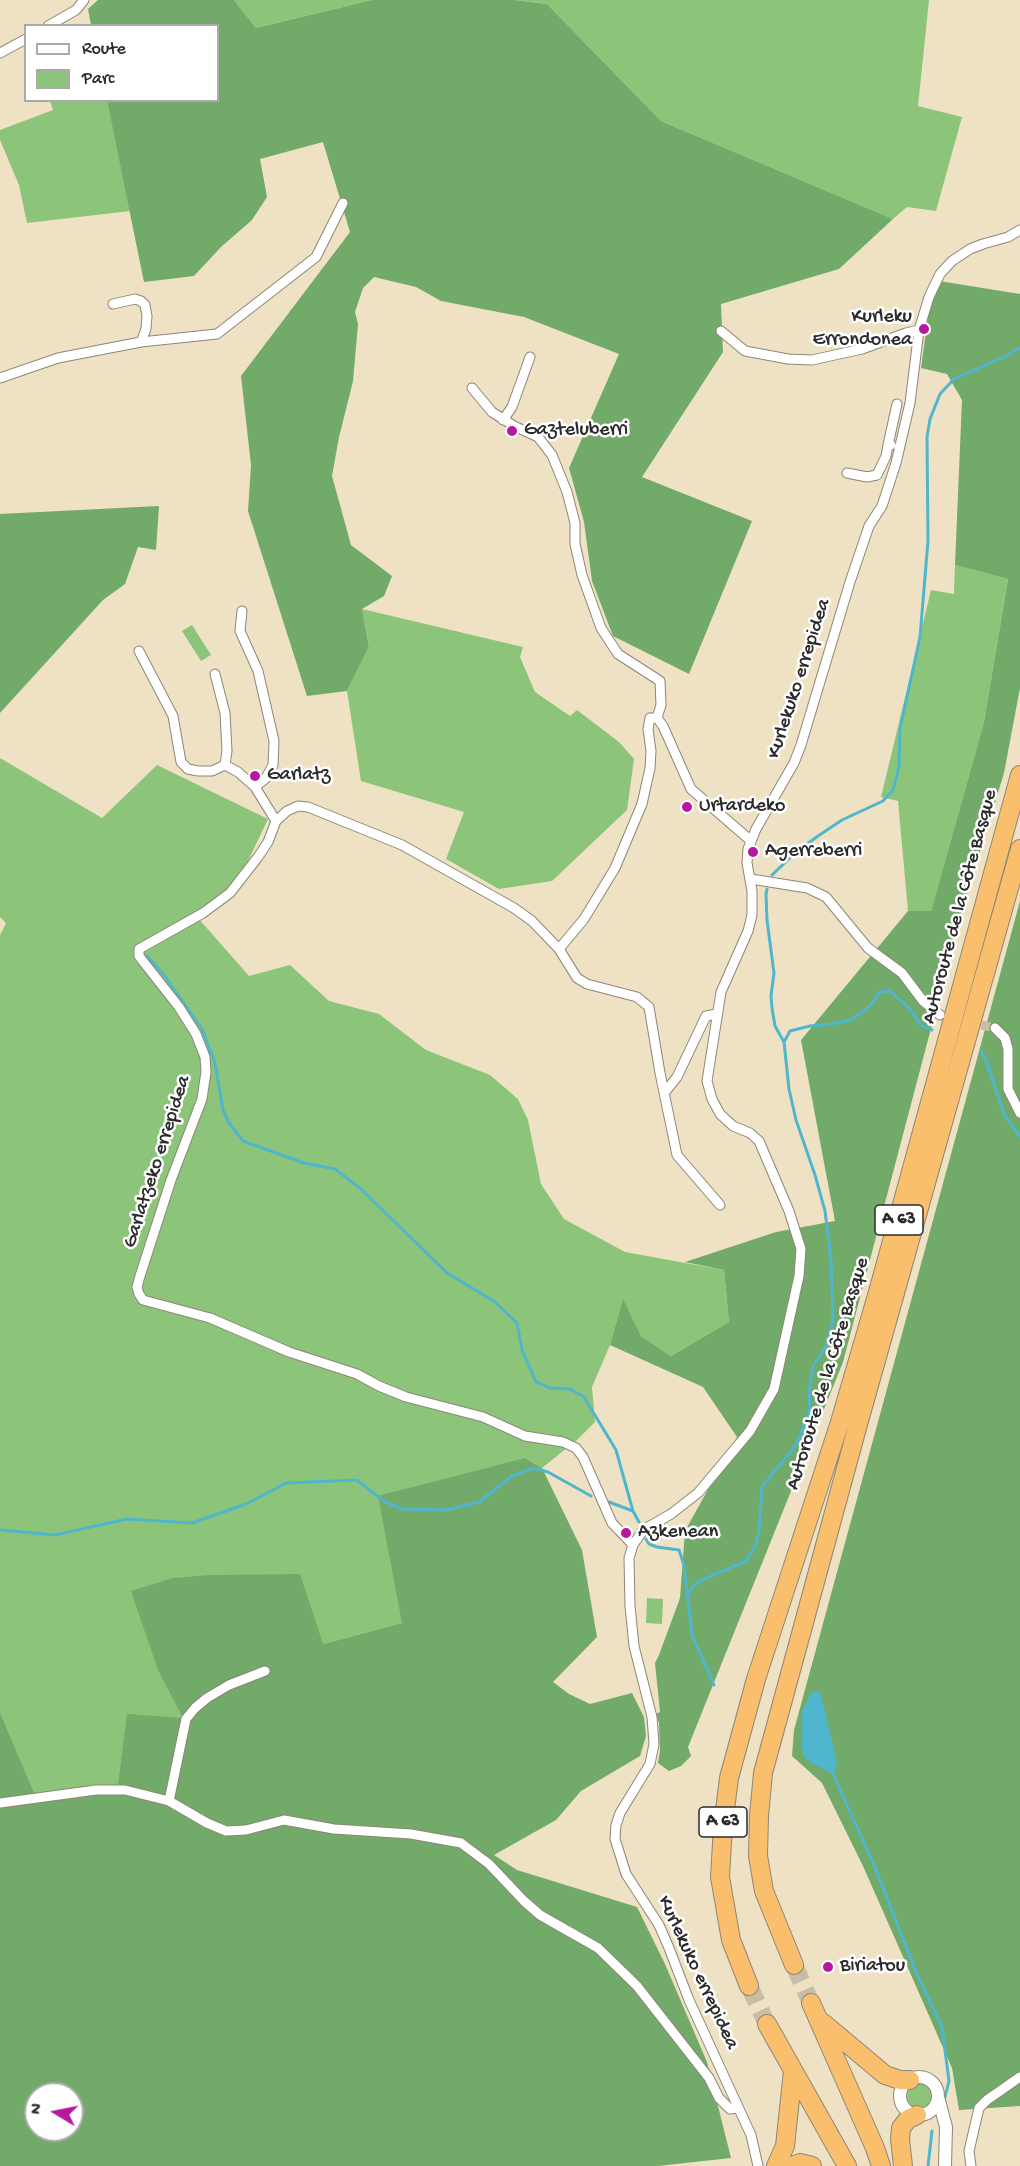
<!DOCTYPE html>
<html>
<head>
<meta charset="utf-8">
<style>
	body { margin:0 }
	#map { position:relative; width:1020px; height:2166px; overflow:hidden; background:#efe2c4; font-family:"Gochi Hand",sans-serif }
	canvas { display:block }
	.legend { position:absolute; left:24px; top:24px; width:195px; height:78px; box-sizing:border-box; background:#fff; border:2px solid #aaa; margin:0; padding:8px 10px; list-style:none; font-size:18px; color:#2b2b2b }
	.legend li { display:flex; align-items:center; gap:12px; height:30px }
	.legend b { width:30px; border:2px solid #aaa }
	.north { position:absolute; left:24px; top:2082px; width:60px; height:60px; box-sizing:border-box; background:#fff; border:2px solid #aaa; border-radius:50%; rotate:280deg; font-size:16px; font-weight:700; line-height:24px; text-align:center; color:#2b2b2b }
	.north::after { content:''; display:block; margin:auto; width:21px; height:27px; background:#b5179e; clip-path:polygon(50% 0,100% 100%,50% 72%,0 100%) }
</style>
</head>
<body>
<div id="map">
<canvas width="1020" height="2166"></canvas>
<ul class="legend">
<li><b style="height:8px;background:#fff"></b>Route</li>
<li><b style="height:16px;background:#8cc579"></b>Parc</li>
</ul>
<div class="north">N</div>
</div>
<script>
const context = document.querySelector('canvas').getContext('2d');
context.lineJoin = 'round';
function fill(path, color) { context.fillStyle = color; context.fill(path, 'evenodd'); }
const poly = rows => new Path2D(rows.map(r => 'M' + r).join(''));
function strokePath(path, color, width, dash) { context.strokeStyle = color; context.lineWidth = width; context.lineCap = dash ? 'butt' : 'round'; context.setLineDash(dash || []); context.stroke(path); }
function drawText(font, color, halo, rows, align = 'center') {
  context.font = font + ' "Gochi Hand",sans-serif'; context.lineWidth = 5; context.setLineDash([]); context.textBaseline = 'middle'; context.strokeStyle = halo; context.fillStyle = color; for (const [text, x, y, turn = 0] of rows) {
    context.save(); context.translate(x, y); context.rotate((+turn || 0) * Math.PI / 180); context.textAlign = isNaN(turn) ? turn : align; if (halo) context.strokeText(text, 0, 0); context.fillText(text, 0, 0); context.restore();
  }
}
const green = poly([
	[234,0,372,0,256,28],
	[514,0,929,0,918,106,962,117,936,211,907,207,893,219,661,121,547,4],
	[50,101,107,101,130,211,27,223,19,185,0,140,0,130,53,110],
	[955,565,1008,579,984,722,931,911,908,911,898,801,881,797,931,590,954,594],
	[362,609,523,647,520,657,535,692,570,716,577,710,619,742,634,759,627,810,552,881,499,889,446,859,464,812,361,781,347,691,369,647],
	[192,625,211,655,201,661,182,631],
	[0,758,102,818,157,765,268,819,240,878,198,918,249,976,290,965,329,1001,379,1014,426,1050,490,1075,518,1099,528,1120,541,1184,564,1219,625,1252,724,1270,729,1322,671,1356,641,1336,623,1298,610,1345,592,1387,595,1422,578,1439,542,1468,525,1458,402,1623,323,1644,0,2043,0,935,6,923,0,917],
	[647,1598,663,1599,662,1624,646,1623],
	'907 2096a13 13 0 1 1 26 0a13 13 0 1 1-26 0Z'
]);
const forest = poly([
	[98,0,234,0,256,28,372,0,514,0,547,4,661,121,893,219,839,269,721,304,723,352,642,477,752,521,689,674,613,636,592,581,584,522,569,468,619,354,524,317,441,301,416,287,374,277,363,288,355,312,358,324,353,381,339,437,332,476,351,545,392,576,384,596,362,609,369,647,347,691,307,696,248,511,251,465,241,376,350,232,323,142,260,159,267,197,252,220,221,247,194,276,144,282,107,101,218,100,218,26,91,25,88,9],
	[933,280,1020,294,1020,688,1004,773,962,911,843,1362,688,1747,691,1756,681,1766,669,1771,658,1763,660,1751,659,1723,656,1714,660,1712,655,1663,659,1655,680,1598,685,1531,737,1437,703,1387,610,1345,623,1298,641,1336,671,1356,729,1322,724,1270,685,1262,776,1232,835,1221,801,1040,908,911,931,911,984,722,1008,579,955,565,962,400,947,374,921,368],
	[159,506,156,550,138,547,125,584,103,600,0,713,0,514],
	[1020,901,1020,2106,959,2110,952,2068,863,1866,822,1783,792,1756,794,1730],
	[525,1458,542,1468,582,1550,597,1637,553,1682,569,1694,590,1704,632,1693,644,1717,646,1736,640,1756,581,1791,556,1820,494,1855,517,1870,637,1907,665,1964,707,2062,731,2158,658,2166,0,2166,0,1713,34,1793,53,1794,118,1785,127,1714,183,1718,158,1670,131,1591,173,1578,210,1575,300,1574,323,1644,402,1623,378,1496],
	[36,2094,72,2094,72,2130,36,2130]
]);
const water = poly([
	[820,1691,837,1762,834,1775,805,1759,802,1750,802,1711,811,1693]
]);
const stream = poly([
	[772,875,795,853,818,836,842,820,883,801,893,790,899,767,900,729,920,637,928,541,927,437,930,419,940,394,954,379,1008,355,1020,347],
	[767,889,766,894,767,920,774,973,771,996,772,1008,775,1026,784,1042],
	[147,956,164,975,202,1029,215,1063,223,1110,229,1123,243,1141,304,1163,335,1169,361,1189,447,1273,495,1302,517,1323,522,1350,536,1382,550,1388,570,1389,584,1397,616,1450,633,1511],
	[981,1051,986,1060,1004,1114,1020,1137],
	[609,1502,633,1511,639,1522],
	[0,1530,55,1535,127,1519,192,1523,246,1504,286,1483,357,1480,385,1502,403,1509,446,1510,479,1502,512,1476,533,1468,548,1472,591,1496],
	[646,1539,649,1544,657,1547,679,1550,684,1565,692,1635,714,1685],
	[686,1597,697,1582,746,1561,755,1547,759,1530,762,1487,796,1445,810,1410,809,1390,813,1367,827,1344,833,1320,831,1259,825,1211,815,1175,796,1120,789,1089,784,1042,790,1031,810,1026,832,1024,851,1020,868,1008,880,992,890,991,909,1008,922,1026,932,1030],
	[833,1774,875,1867,916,1972,942,2027,949,2081,944,2101],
	[928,2166,932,2131]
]);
const minorTunnel = poly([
	[968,1022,995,1028]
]);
const motorwayTunnel = poly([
	[794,1965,811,2003],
	[749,1986,767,2024]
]);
const minor = poly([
	[48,26,76,10,84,0],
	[0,53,26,39],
	[113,304,135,299,141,301,145,305,147,316,146,329,141,342],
	[721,331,745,351,788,359,812,360,862,349,906,333,919,330],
	[0,378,58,358,141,342,217,334,316,257,343,203],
	[472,388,492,412,514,426,538,437,552,455,567,492,575,523,575,544,582,575,601,628,618,654,660,681,661,705,657,718],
	[503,420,512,407,530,357],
	[891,445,888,445,897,404],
	[847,473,867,477,877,475,886,456,888,445],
	[242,611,240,631,258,671,274,741,273,765,266,778,255,787],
	[139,651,173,716,181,762,188,769,198,771,212,771,225,765,238,772,255,787,276,821],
	[215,674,225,713,227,751,225,765],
	[657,718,663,726,691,789,750,840],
	[751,879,807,888,826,897,868,948,902,973,923,1001,940,1015],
	[559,949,584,919,615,868,642,804,650,768,651,751,648,729,650,718,657,718],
	[995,1028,1005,1038,1008,1049,1008,1089,1020,1113],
	[665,1092,677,1077,706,1016,717,1014],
	[633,1545,612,1523,583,1457,576,1448,563,1442,525,1436,483,1417,406,1397,379,1386,357,1374,289,1352,210,1318,143,1300,139,1294,137,1287,140,1276,171,1180,202,1099,206,1072,205,1057,196,1034,179,1007,142,960,139,956,139,949,203,913,230,893,258,857,268,842,276,821,287,811,298,806,308,807,402,845,514,908,532,921,559,949,577,978,587,984,637,997,649,1007,660,1073,677,1155,720,1205],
	[169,1801,186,1719,195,1708,207,1698,229,1685,265,1671],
	[0,1803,96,1790,125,1790,169,1801,207,1823,226,1831,246,1830,284,1820,334,1829,411,1834,461,1843,489,1864,524,1901,540,1915,598,1948,637,1986,709,2078,719,2098,730,2109,738,2108],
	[758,2166,751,2135,689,2000,669,1948,659,1925,626,1874,615,1839,616,1825,620,1813,650,1764,654,1744,652,1717,634,1646,630,1606,629,1558,633,1545,643,1530,671,1514,698,1493,750,1431,774,1389,799,1276,801,1249,789,1211,759,1141,750,1133,733,1126,720,1114,712,1099,707,1081,721,992,748,931,752,915,752,891,747,863,748,849,756,829,794,763,801,745,850,582,869,526,882,506,896,463,910,403,919,330,929,297,940,274,952,261,970,249,983,244,1008,237,1020,230],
	[971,2166,969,2151,979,2108,987,2100,1020,2077]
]);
const tertiary = poly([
	'900 2096a19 19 0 1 1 38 0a19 19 0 1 1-38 0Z',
	[938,2097,946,2127,945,2166]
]);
const motorway = poly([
	[794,1965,764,1891,758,1856,759,1816,763,1773,857,1428,1020,849],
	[749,1986,731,1940,720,1877,723,1826,729,1778,756,1679,840,1422,878,1292,1020,775],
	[811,2003,875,2148,881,2166],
	[823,2023,885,2075,900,2080,910,2080],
	[767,2024,847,2166],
	[776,2166,785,2146,793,2071],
	[792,2166,800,2163,812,2166],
	[903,2166,900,2139,901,2128,908,2119,917,2115]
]);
const markers = [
	[924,329,6,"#b5179e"],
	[512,431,6,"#b5179e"],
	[255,776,6,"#b5179e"],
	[687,807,6,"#b5179e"],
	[753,852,6,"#b5179e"],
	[626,1533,6,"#b5179e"],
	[828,1967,6,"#b5179e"]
];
const shields = [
	[899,1220,48],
	[723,1822,48]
];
const shieldNames = [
	["A 63",899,1220],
	["A 63",723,1822]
];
const poiNames = [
	["Kurleku",912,318,"right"],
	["Errondonea",912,341,"right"],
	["Gazteluberri",524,431],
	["Garlatz",267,776],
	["Urtardeko",699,807],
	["Agerreberri",765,852],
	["Azkenean",638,1533],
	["Biriatou",840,1967]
];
const streetNames = [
	["Kurlekuko errepidea",800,679,-72],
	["Autoroute de la Côte Basque",961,907,-75],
	["Garlatzeko errepidea",158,1162,-72],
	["Autoroute de la Côte Basque",829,1374,-73],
	["Kurlekuko errepidea",697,1973,65]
];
fill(green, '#8cc579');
fill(forest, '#71aa69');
fill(water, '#4fb6cd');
strokePath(stream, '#4fb6cd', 3);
strokePath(minorTunnel, '#c8bda5', 9, [9, 4.5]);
strokePath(motorwayTunnel, '#c8bda5', 18, [18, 9]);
strokePath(minor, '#8d8678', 11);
strokePath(tertiary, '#8d8678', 14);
strokePath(motorway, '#8d8678', 20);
strokePath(minor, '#fff', 9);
strokePath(tertiary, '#fff', 12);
strokePath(motorway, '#f9bf6d', 18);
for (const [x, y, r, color] of markers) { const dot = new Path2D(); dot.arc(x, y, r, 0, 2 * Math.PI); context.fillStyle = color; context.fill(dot); strokePath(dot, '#fff', 2); }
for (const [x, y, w] of shields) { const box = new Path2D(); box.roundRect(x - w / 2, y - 15, w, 30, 4.5); context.fillStyle = '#fff'; context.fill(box); strokePath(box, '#2b2b2b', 1.5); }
drawText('bold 18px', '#2b2b2b', null, shieldNames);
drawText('20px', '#2b2b2b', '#fff', poiNames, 'left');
drawText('20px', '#2b2b2b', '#fff', streetNames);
</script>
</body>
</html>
